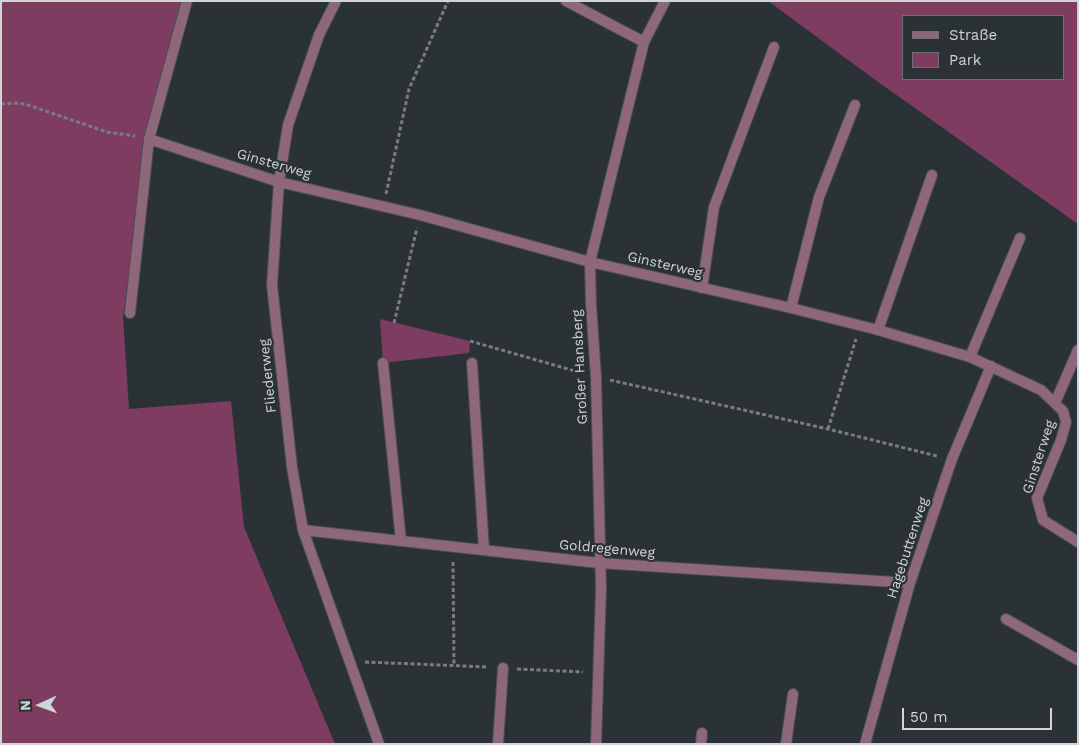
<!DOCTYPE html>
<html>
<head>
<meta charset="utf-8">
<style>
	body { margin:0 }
	#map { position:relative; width:1079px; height:745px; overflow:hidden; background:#2b3235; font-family:"Work Sans",sans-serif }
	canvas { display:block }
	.frame { position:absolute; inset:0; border:2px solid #cfd4d5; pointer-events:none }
	.legend { position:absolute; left:902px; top:15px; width:162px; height:65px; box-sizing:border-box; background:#2b3235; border:1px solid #6d7375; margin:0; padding:6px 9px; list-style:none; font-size:15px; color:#cfd4d5 }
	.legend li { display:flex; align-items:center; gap:10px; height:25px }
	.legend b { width:25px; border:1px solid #6d7375 }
	.north { position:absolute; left:15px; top:680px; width:50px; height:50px; -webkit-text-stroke:4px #2b3235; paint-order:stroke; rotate:268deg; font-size:14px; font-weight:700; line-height:20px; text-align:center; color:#cfd4d5 }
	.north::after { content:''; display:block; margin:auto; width:18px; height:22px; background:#cfd4d5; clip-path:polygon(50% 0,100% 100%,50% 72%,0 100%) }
	.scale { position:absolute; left:902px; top:708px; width:150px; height:22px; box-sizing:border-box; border:2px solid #cfd4d5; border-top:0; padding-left:6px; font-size:15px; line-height:18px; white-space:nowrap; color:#cfd4d5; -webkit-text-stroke:4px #2b3235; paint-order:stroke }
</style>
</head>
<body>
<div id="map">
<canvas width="1079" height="745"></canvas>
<div class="frame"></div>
<ul class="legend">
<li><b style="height:6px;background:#8e677b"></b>Straße</li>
<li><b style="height:14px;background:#7e3c61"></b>Park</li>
</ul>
<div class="north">N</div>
<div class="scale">50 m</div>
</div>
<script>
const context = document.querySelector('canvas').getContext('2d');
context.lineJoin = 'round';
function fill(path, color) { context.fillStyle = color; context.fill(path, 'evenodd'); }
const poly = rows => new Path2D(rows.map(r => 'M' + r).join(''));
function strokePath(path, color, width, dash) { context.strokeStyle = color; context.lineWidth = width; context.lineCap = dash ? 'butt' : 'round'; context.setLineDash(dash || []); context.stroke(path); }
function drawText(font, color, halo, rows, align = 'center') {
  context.font = font + ' "Work Sans",sans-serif'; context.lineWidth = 4.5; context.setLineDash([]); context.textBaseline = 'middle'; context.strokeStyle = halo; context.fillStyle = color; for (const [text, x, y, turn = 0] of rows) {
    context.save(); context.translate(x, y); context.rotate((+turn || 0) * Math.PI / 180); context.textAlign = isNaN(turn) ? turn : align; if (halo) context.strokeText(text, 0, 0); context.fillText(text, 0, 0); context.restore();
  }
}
const green = poly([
	[1,1,187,1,149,139,123,317,129,409,231,401,244,527,335,744,1,744],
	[768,1,1078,1,1078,224,874,79],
	[903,16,1063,16,1063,79,903,79],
	[380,319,470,341,469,353,383,363]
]);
const path = poly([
	[1,104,14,103,25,104,107,132,135,136],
	[386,194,409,89,448,1],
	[394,323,417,228],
	[470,341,582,373],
	[610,380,828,429,937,456],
	[828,429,856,339],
	[453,562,454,666],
	[365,662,488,667],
	[517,669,583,672]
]);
const lane = poly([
	[702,288,714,207,774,47],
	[791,308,819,197,855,105],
	[130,313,149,139,187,1],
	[878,330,932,175],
	[970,357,1020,238],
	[383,363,401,541],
	[472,363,484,550],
	[1055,403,1078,350],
	[1006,619,1078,660],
	[498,744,503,668],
	[701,744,702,733],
	[786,744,793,694]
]);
const street = poly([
	[336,1,319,35,288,125,279,182,272,285,292,467,303,530,379,744],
	[566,1,644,42],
	[149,139,279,182,420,215,590,262,791,308,878,330,970,357,1041,390,1063,411,1066,422,1061,440,1037,498,1043,520,1078,542],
	[303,530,599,563,910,583],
	[596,744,601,589,596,377,591,304,590,262,644,42,665,1],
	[865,744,910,583,952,459,991,366]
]);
const streetNames = [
	["Ginsterweg",274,164,16],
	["Ginsterweg",665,265,13],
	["Großer Hansberg",580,367,-93],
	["Fliederweg",268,376,-96],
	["Ginsterweg",1039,457,-72],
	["Hagebuttenweg",908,548,-72],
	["Goldregenweg",607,549,5]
];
fill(green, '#7e3c61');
strokePath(lane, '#494f52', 12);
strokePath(street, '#494f52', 12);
strokePath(path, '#777d80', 3, [4, 2.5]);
strokePath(lane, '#8e677b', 10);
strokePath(street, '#8e677b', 10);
drawText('14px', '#cfd4d5', '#2b3235', streetNames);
</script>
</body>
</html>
